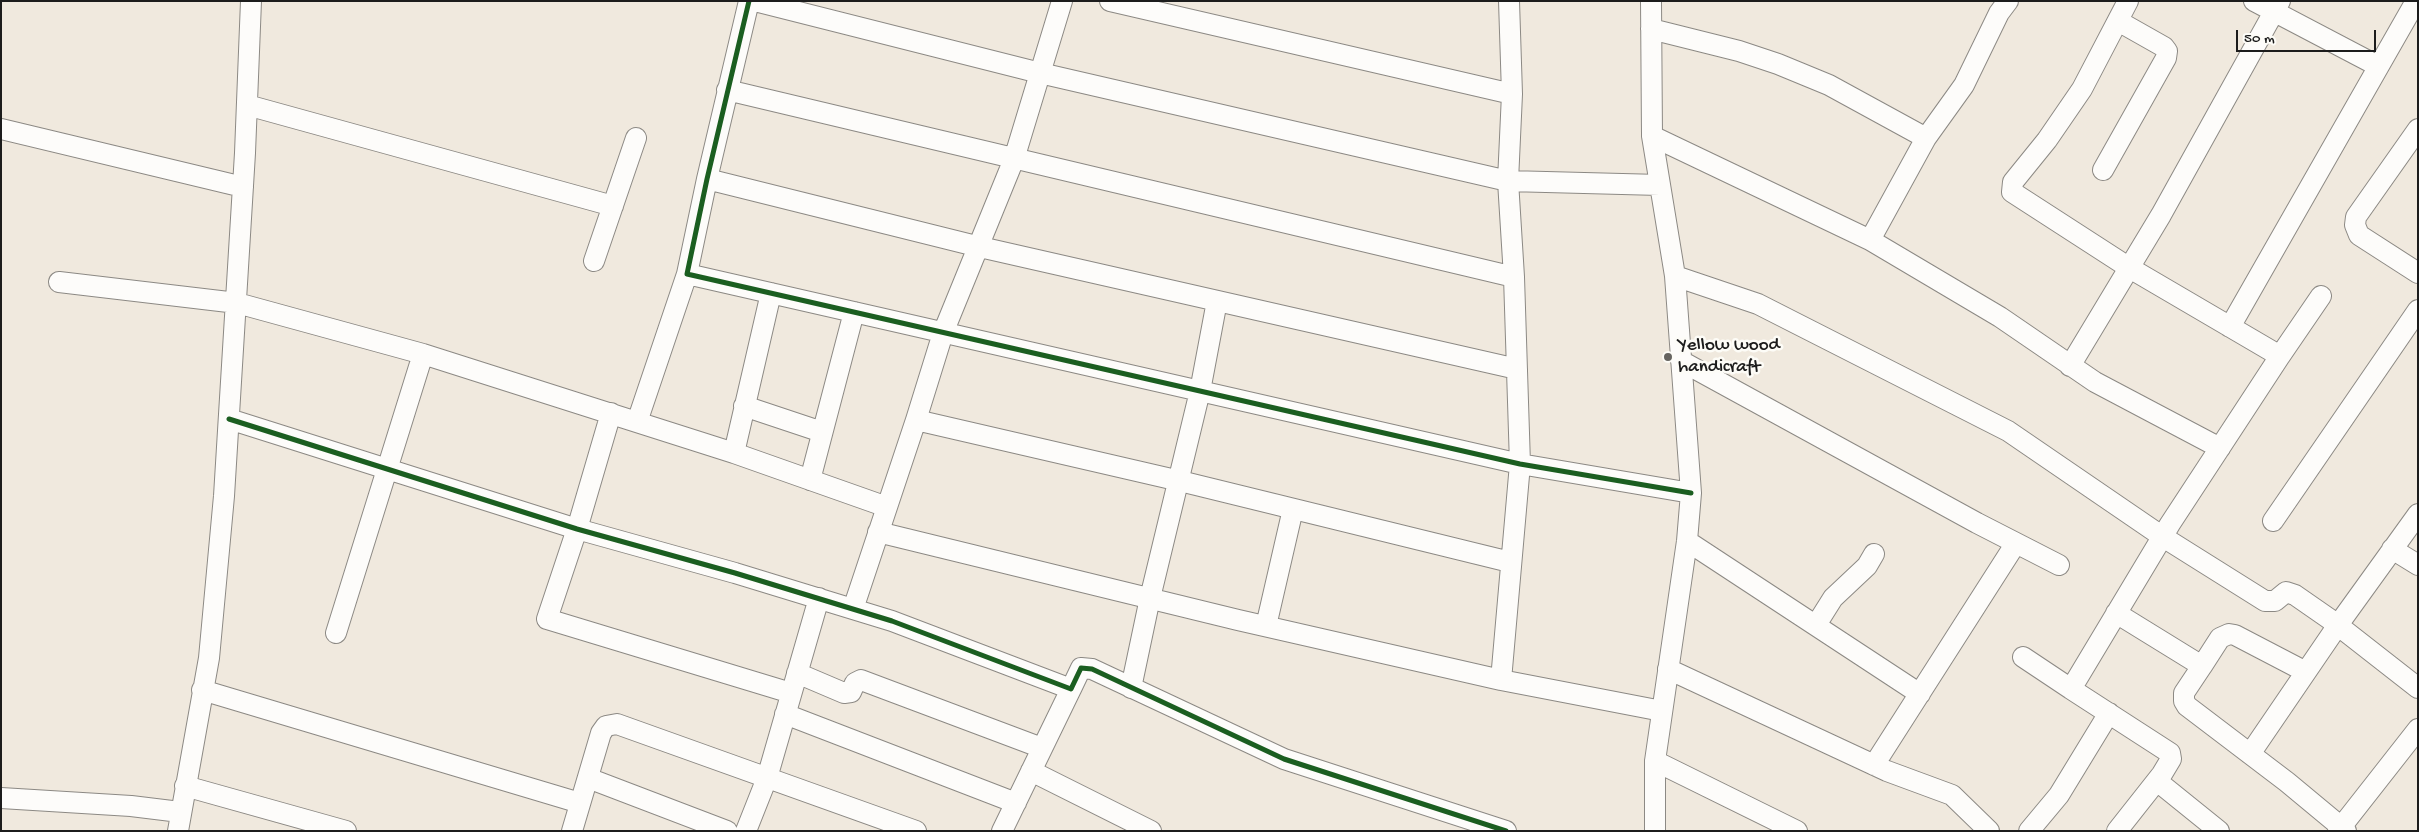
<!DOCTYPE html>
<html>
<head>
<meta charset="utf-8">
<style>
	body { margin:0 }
	#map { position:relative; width:2419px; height:832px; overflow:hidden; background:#f0e9de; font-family:"Gochi Hand",sans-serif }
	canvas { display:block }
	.frame { position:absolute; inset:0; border:2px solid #1c1c1c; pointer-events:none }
	.scale { position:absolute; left:2236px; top:30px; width:140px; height:22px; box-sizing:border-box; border:2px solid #1c1c1c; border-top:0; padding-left:6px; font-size:15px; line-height:18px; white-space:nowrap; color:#1c1c1c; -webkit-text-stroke:4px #fdfcf7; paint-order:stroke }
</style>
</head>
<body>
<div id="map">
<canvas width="2419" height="832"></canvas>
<div class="frame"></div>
<div class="scale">50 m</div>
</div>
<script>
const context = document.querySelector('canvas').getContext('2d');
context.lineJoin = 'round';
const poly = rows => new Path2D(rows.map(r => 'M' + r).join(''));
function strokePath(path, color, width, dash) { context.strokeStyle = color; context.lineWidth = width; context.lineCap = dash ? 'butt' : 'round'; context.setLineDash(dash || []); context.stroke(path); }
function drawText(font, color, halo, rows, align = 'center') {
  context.font = font + ' "Gochi Hand",sans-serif'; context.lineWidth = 5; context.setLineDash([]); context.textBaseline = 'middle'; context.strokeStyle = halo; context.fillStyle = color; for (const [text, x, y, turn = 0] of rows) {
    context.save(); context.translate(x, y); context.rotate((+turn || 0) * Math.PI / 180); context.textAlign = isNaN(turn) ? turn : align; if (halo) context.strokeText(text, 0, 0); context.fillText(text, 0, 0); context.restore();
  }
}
const minor = poly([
	[749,1,707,179,687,274,1520,464,1691,493],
	[755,1,1040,73,1508,181,1660,185],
	[1062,1,1014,159,943,333,916,420,1180,481,1510,562],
	[1110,1,1512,94],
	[1651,1,1652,136,1675,276,1691,493,1687,541,1655,761,1655,831],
	[2254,1,2378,66],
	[1651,29,1739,51,1778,64,1829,85,1926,138],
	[727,90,1514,277],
	[247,105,613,206],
	[1,129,243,187],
	[2418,129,2356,217,2355,225,2359,235,2418,273],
	[1652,136,1870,240,2000,317,2095,382,2220,448],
	[2103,170,2166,58,2167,51,2164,47,2118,21],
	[707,179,980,247,1517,369],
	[1870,240,1926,138,1964,85,1999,13,2008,1],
	[594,261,636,138],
	[1675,276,1758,304,2008,431,2163,537,2265,601,2275,601,2286,592,2295,595,2331,620,2418,688],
	[59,282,237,303,423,354,734,453,887,507],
	[2230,327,2416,1],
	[2280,356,2321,296],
	[1681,361,1977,523,2059,565],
	[2070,366,2161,215,2280,1],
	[744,406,822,432],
	[611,413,577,529,547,619,791,693],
	[229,419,577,529,735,573,892,621,1071,689,1081,668,1092,669,1284,759,1506,831],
	[637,422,687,274],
	[734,453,771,293],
	[810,480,854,312],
	[2273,521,2418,310],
	[878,532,1238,620,1501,680,1662,711],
	[1687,541,1920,694],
	[2392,549,2418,565],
	[853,609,916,420],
	[2116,613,2202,666,2184,693,2184,701,2187,706,2287,782,2346,831],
	[1816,625,1833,598,1867,566,1874,554],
	[1266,626,1293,509],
	[336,633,423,354],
	[2023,657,2071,689],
	[2202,666,2220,638,2229,634,2235,635,2306,672],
	[1668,669,1887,771,1952,795,1989,831],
	[797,673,844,693,851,692,855,683,861,680,1042,748],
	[1501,680,1520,464,1514,277,1508,181,1512,94,1509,1],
	[1131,688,1150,598,1200,391,1217,301],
	[202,690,580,803],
	[785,714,1016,803],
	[2250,754,2338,625,2418,514],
	[1655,761,1797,831],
	[1874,765,2016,543],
	[1031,771,1151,831],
	[588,778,727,831],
	[2157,781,2219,831],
	[185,786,346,831],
	[1,798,131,806,180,812],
	[178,831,209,658,224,496,245,153,251,1],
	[572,831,601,733,606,726,617,724,916,831],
	[746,831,767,778,819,598],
	[1002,831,1071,689],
	[2029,831,2059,795,2109,713],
	[2117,831,2162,774,2171,759,2170,753,2071,689,2170,524,2280,356,2128,267,2012,192,2013,182,2047,140,2082,89,2128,1],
	[2338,831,2418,729]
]);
const cycleway = poly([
	[749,1,707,179,687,274,1520,464,1691,493],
	[229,419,577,529,735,573,892,621,1071,689,1081,668,1092,669,1284,759,1506,831]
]);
const markers = [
	[1668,357,5,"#666460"]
];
const poiNames = [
	["Yellow wood",1678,346],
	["handicraft",1678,368]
];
strokePath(minor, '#8c8984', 22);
strokePath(minor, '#fdfcfa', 20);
strokePath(cycleway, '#1b5e20', 5);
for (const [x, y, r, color] of markers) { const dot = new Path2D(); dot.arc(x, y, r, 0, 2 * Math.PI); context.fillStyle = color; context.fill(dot); strokePath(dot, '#fdfcf7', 2); }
drawText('19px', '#1c1c1c', '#fdfcf7', poiNames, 'left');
</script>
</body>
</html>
